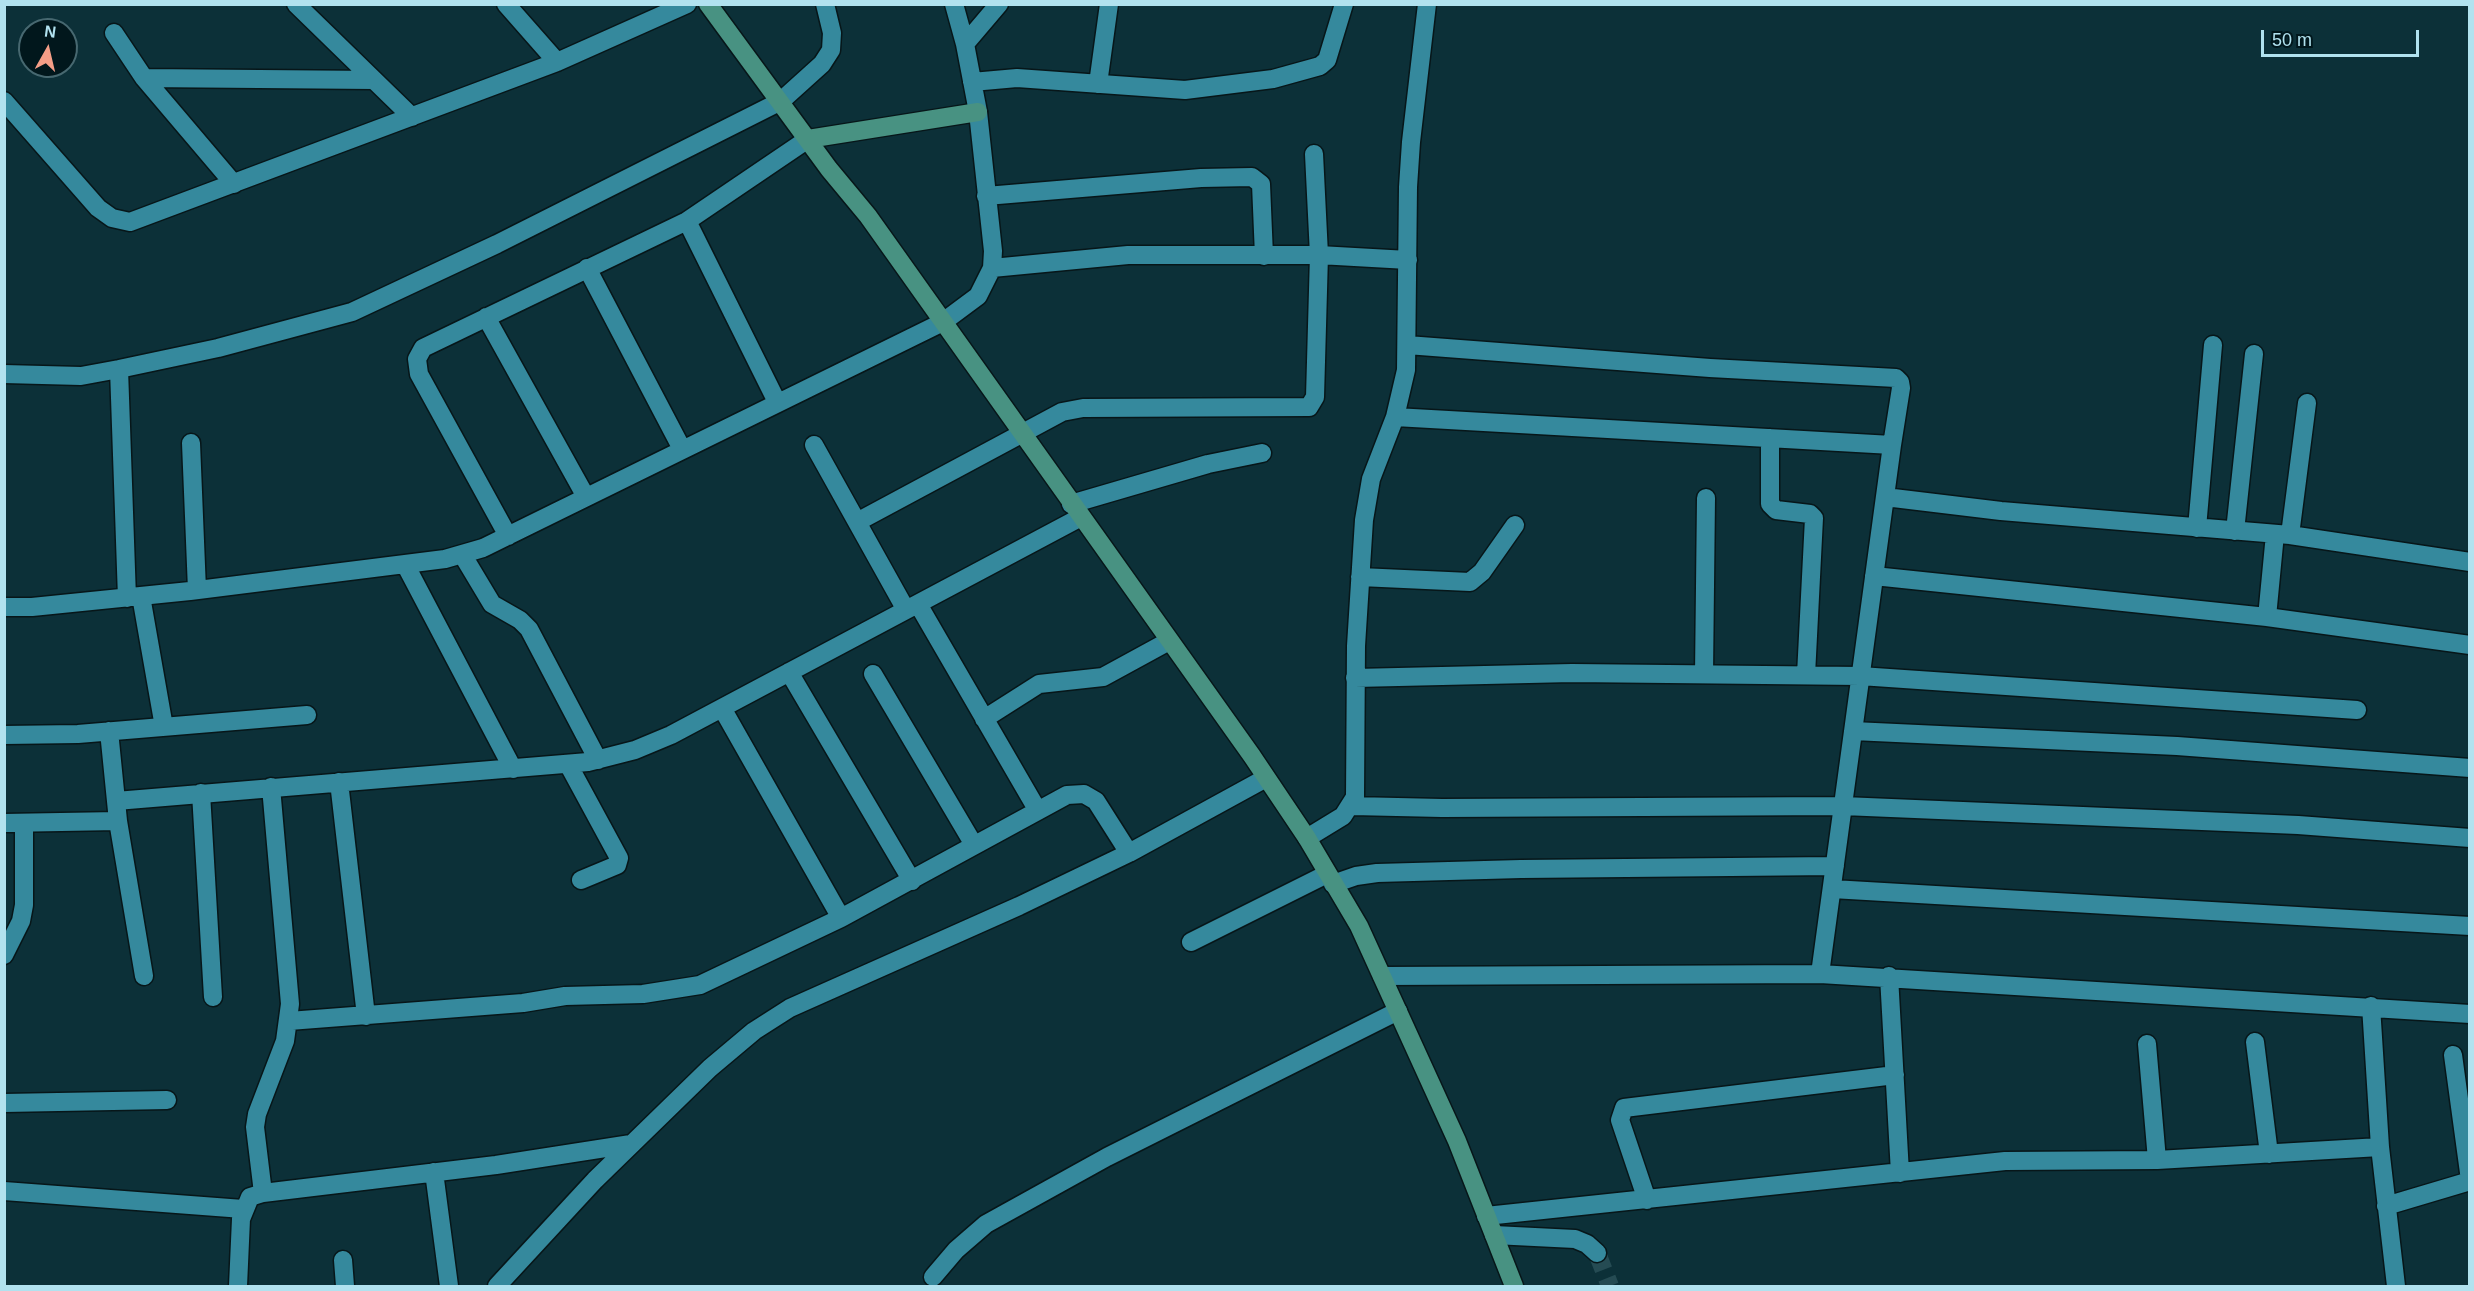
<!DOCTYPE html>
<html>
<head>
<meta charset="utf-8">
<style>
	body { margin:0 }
	#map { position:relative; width:2474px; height:1291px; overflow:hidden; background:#0c3038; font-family:Arial,sans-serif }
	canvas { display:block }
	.frame { position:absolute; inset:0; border:6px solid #b1e2ef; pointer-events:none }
	.north { position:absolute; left:18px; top:18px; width:60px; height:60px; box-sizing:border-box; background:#01171c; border:2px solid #476870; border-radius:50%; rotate:8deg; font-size:16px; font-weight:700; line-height:24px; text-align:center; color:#b1e2ef }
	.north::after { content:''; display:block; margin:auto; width:21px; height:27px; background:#f49e87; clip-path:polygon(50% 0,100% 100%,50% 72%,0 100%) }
	.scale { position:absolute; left:2261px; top:30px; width:158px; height:27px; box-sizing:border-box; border:3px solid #b1e2ef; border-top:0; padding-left:8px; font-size:18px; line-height:21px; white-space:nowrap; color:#b1e2ef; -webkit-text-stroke:4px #01171c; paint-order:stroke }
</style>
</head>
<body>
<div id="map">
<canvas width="2474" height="1291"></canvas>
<div class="frame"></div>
<div class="north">N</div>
<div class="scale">50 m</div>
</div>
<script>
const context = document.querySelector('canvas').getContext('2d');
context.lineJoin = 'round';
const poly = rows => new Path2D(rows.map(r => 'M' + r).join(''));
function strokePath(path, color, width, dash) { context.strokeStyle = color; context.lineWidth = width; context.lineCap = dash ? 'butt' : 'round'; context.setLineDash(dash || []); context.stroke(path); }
const minorTunnel = poly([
	[1597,1253,1610,1286]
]);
const minor = poly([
	[296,4,412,117],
	[506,4,557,62],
	[114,33,144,78,234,184],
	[965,44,999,4],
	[144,78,374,80],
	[972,82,1017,78,1185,90,1273,79,1320,66,1327,60,1344,4],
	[1098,84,1109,4],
	[4,101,98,208,112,218,130,222,557,62,687,4],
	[986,196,1201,178,1252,177,1261,184,1264,256],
	[687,221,777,402],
	[587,268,682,449],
	[992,268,1128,255,1319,255,1408,260],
	[486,317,586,497],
	[1407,345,1710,368,1896,378,1900,382,1901,388,1892,445],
	[119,369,127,598],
	[4,374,81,376,119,369,218,348,352,312,497,244,781,101,822,64,831,50,832,33,825,4],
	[1395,417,1892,445,1820,974],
	[1770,438,1770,504,1776,510,1810,514,1814,518,1806,675],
	[191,443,197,590],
	[814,445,906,610],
	[1885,497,2001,511,2290,535,2470,562],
	[1071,504,1208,464,1262,453],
	[857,522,1062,412,1083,408,1309,407,1315,397,1319,255,1314,154],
	[2197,528,2213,345],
	[2235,531,2254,354],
	[2290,535,2307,403],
	[508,536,419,374,417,359,423,348,687,221,808,139],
	[462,554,492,604,520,620,529,629,598,760],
	[405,564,513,769],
	[1874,576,2267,617,2470,645],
	[1360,577,1470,582,1482,572,1515,525],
	[141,596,164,727],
	[918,604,1038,811],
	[4,607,32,607,190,591,445,559,483,548,943,322,978,296,992,268,993,251,978,112,965,44,954,4],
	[2267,617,2275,534],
	[789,672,912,881],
	[873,674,974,845],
	[1704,674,1706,498],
	[1355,678,1572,673,1860,676,2357,710],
	[722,708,841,918],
	[984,719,1039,684,1103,677,1169,641],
	[109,731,118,821,144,976],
	[1853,731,2177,746,2470,768],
	[4,735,78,734,307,715],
	[568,764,619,858,617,865,581,880],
	[339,782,366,1016],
	[201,793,213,997],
	[116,801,588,762,635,750,671,735,1081,517],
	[1352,806,1442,808,1843,806,2298,825,2470,838],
	[4,823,118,821],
	[1307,838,1343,816,1355,797,1356,646,1364,520,1371,479,1395,417,1406,370,1408,187,1411,142,1427,4],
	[1333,884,1356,876,1377,873,1521,869,1835,866],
	[1832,889,2470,926],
	[1191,942,1327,874],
	[4,955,21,921,24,905,24,823],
	[1382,976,1820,974,2470,1014],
	[1889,976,1900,1173],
	[2371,1006,2380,1147,2396,1286],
	[289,1021,523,1003,565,996,643,994,700,985,841,918,1067,795,1084,794,1096,801,1129,853],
	[2255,1042,2269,1154],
	[2147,1044,2157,1160],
	[2453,1055,2470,1180],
	[4,1103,167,1100],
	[434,1172,449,1286],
	[4,1191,243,1209],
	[263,1193,255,1127,257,1114,285,1041,290,1004,271,787],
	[1647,1200,1620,1120,1624,1108,1895,1075],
	[2386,1206,2470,1181],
	[1486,1216,2005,1161,2157,1160,2380,1147],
	[1494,1235,1575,1239,1587,1244,1597,1253],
	[343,1260,345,1286],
	[933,1277,956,1250,986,1224,1107,1157,1398,1011],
	[238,1286,241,1219,250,1197,263,1193,496,1165,631,1144],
	[497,1286,595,1180,710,1068,754,1031,790,1008,1019,906,1129,853,1266,778]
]);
const major = poly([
	[708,4,829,169,868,216,1252,756,1307,838,1359,926,1457,1141,1514,1286],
	[808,139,978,112]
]);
strokePath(minorTunnel, '#254b53', 18, [18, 9]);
strokePath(minor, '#071619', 21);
strokePath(major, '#071619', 21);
strokePath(minor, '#35899d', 18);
strokePath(major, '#489282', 18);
</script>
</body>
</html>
